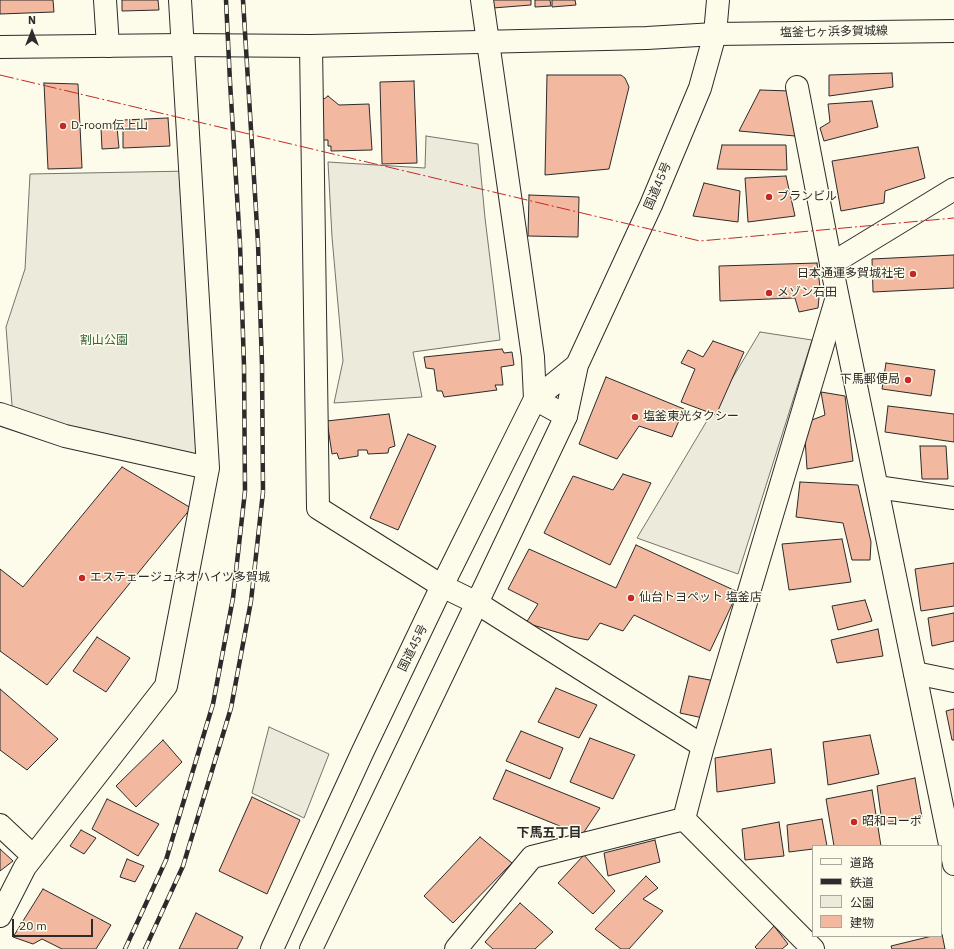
<!DOCTYPE html>
<html>
<head>
<meta charset="utf-8">
<style>
	body { margin:0 }
	#map { position:relative; width:954px; height:949px; overflow:hidden; background:#fdfbea; font-family:"IBM Plex Sans","Noto Sans JP",sans-serif }
	canvas { display:block }
	.legend { position:absolute; left:812px; top:845px; width:130px; height:92px; box-sizing:border-box; background:#fdfbea; border:1px solid #a9a89e; margin:0; padding:5px 7px; list-style:none; font-size:12px; color:#2b2b2b }
	.legend li { display:flex; align-items:center; gap:8px; height:20px }
	.legend b { width:20px; border:1px solid #a9a89e }
	.north { position:absolute; left:12px; top:12px; width:40px; height:40px; -webkit-text-stroke:3px #fdfbea; paint-order:stroke; rotate:0deg; font-size:11px; font-weight:700; line-height:16px; text-align:center; color:#2b2b2b }
	.north::after { content:''; display:block; margin:auto; width:14px; height:18px; background:#2b2b2b; clip-path:polygon(50% 0,100% 100%,50% 72%,0 100%) }
	.scale { position:absolute; left:12px; top:919px; width:81px; height:18px; box-sizing:border-box; border:2px solid #2b2b2b; border-top:0; padding-left:5px; font-size:12px; line-height:14px; white-space:nowrap; color:#2b2b2b; -webkit-text-stroke:3px #fdfbea; paint-order:stroke }
</style>
</head>
<body>
<div id="map">
<canvas width="954" height="949"></canvas>
<ul class="legend">
<li><b style="height:5px;background:#fdfbea"></b>道路</li>
<li><b style="height:5px;background:#2b2b2b"></b>鉄道</li>
<li><b style="height:11px;background:#ecebdb"></b>公園</li>
<li><b style="height:11px;background:#f2b8a0"></b>建物</li>
</ul>
<div class="north">N</div>
<div class="scale">20 m</div>
</div>
<script>
const context = document.querySelector('canvas').getContext('2d');
context.lineJoin = 'round';
function fill(path, color) { context.fillStyle = color; context.fill(path, 'evenodd'); }
const poly = rows => new Path2D(rows.map(r => 'M' + r).join(''));
function strokePath(path, color, width, dash) { context.strokeStyle = color; context.lineWidth = width; context.lineCap = dash ? 'butt' : 'round'; context.setLineDash(dash || []); context.stroke(path); }
function drawText(font, color, halo, rows, align = 'center') {
  context.font = font + ' "IBM Plex Sans","Noto Sans JP",sans-serif'; context.lineWidth = 3; context.setLineDash([]); context.textBaseline = 'middle'; context.strokeStyle = halo; context.fillStyle = color; for (const [text, x, y, turn = 0] of rows) {
    context.save(); context.translate(x, y); context.rotate((+turn || 0) * Math.PI / 180); context.textAlign = isNaN(turn) ? turn : align; if (halo) context.strokeText(text, 0, 0); context.fillText(text, 0, 0); context.restore();
  }
}
const green = poly([
	[191,171,208,468,13,418,6,327,25,269,30,174,191,171]
]);
const parking = poly([
	[426,136,478,144,485,218,500,340,413,352,422,397,334,403,343,361,332,237,328,162,425,168,426,136],
	[760,332,812,340,738,574,637,538,760,332],
	[269,727,329,754,304,818,252,793,269,727]
]);
const building = poly([
	[0,0,53,0,54,12,0,14,0,0],
	[122,0,158,0,159,10,122,11,122,0],
	[492,0,531,0,531,5,493,8,492,0],
	[535,0,550,0,551,6,535,7,535,0],
	[552,0,575,0,576,5,552,7,552,0],
	[892,73,893,87,829,96,829,75,892,73],
	[547,75,621,75,625,78,629,87,609,169,545,175,547,75],
	[414,81,417,163,382,164,380,82,414,81],
	[44,83,78,84,82,168,48,169,44,83],
	[760,90,791,91,795,136,739,131,760,90],
	[328,96,339,105,369,104,372,150,331,151,331,146,328,146,328,140,323,140,322,97,324,99,328,96],
	[872,101,878,127,824,141,820,128,830,122,828,104,872,101],
	[168,118,170,146,123,148,123,120,168,118],
	[117,127,119,148,102,149,101,128,117,127],
	[722,145,786,145,787,170,717,169,722,145],
	[918,147,925,178,885,191,884,203,841,211,832,161,918,147],
	[786,176,795,216,748,222,745,178,786,176],
	[704,183,740,191,738,222,693,216,704,183],
	[529,195,579,197,578,237,528,236,529,195],
	[954,255,954,288,873,292,872,259,954,255],
	[817,263,820,287,818,308,799,312,795,298,720,301,719,266,817,263],
	[713,341,744,352,716,415,681,402,695,369,681,363,688,350,703,357,713,341],
	[502,349,504,353,512,352,514,365,501,367,503,385,495,385,497,390,444,397,442,391,437,391,434,369,426,368,424,357,502,349],
	[886,363,935,370,931,396,882,389,886,363],
	[606,377,684,409,672,437,639,426,617,459,579,444,606,377],
	[821,392,845,396,853,461,807,469,804,423,825,415,821,392],
	[888,406,954,414,954,442,885,432,888,406],
	[389,414,395,446,389,448,388,453,368,454,367,450,358,450,358,456,339,459,337,453,332,454,327,421,389,414],
	[408,434,436,446,398,530,370,518,408,434],
	[920,446,946,446,948,479,922,479,920,446],
	[122,467,191,508,47,685,0,651,0,569,23,587,122,467],
	[623,474,651,483,610,565,544,533,573,476,613,490,623,474],
	[800,482,858,485,871,542,870,560,852,560,843,523,796,517,800,482],
	[842,539,851,582,789,590,782,544,842,539],
	[636,545,738,592,710,651,634,615,623,631,600,623,588,640,573,637,526,623,538,604,508,589,529,549,616,588,636,545],
	[954,563,954,606,921,611,915,569,954,563],
	[865,600,872,621,838,630,832,606,865,600],
	[954,613,954,641,932,646,928,618,954,613],
	[878,629,883,656,837,663,831,640,878,629],
	[97,637,130,658,106,692,73,671,97,637],
	[689,676,715,681,703,718,680,713,689,676],
	[556,688,597,705,579,738,538,722,556,688],
	[0,689,58,739,27,770,0,750,0,689],
	[954,709,954,740,952,740,946,711,954,709],
	[521,731,563,748,550,779,506,761,521,731],
	[870,735,879,774,828,785,823,742,870,735],
	[590,738,635,755,613,799,570,782,590,738],
	[163,740,182,762,136,807,116,786,163,740],
	[771,749,775,783,717,792,715,758,771,749],
	[506,770,600,808,582,835,493,799,506,770],
	[915,778,922,817,882,823,877,786,915,778],
	[872,790,881,846,834,846,826,799,872,790],
	[252,797,300,820,267,894,219,871,252,797],
	[107,799,159,824,138,856,92,829,107,799],
	[822,819,827,846,813,846,813,849,789,852,787,825,822,819],
	[779,822,784,856,745,860,742,829,779,822],
	[81,830,96,838,84,854,70,846,81,830],
	[480,837,512,863,453,923,424,896,480,837],
	[655,840,660,862,608,876,604,853,655,840],
	[0,849,13,861,0,871,0,849],
	[584,855,615,891,593,914,558,883,584,855],
	[127,859,144,866,135,882,120,877,127,859],
	[646,876,658,888,643,899,663,911,629,949,621,949,595,929,646,876],
	[43,889,111,925,96,949,62,949,42,939,33,944,13,937,43,889],
	[520,903,553,932,535,949,493,949,485,942,520,903],
	[196,913,243,937,237,949,179,949,196,913],
	[774,926,788,944,782,949,757,949,755,947,774,926],
	[941,934,942,934,945,949,892,949,891,946,932,936,941,936,941,934]
]);
const minor = poly([
	[105,0,108,46],
	[482,0,533,357,535,399,566,416],
	[311,46,318,508,442,586,477,603,703,746],
	[797,87,831,264],
	[0,414,65,436,208,468],
	[877,487,954,498],
	[915,673,954,681],
	[0,825,33,856],
	[0,916,25,867,166,686,208,468,180,0],
	[456,949,532,857,684,819],
	[813,949,684,819,703,746,837,297]
]);
const tertiary = poly([
	[0,47,183,45,311,46,647,38,715,34],
	[954,189,831,264,954,864]
]);
const primary = poly([
	[715,34,954,31]
]);
const trunk = poly([
	[272,949,363,751,442,586,535,399,577,365],
	[311,949,477,603,566,416,577,365,651,205,700,88,715,34,718,0]
]);
const rail = poly([
	[125,949,166,860,213,704,233,598,245,491,244,366,240,244,230,82,226,0],
	[145,949,183,866,231,708,251,601,263,492,262,365,258,243,243,0]
]);
const power = poly([
	[0,75,700,241,954,218]
]);
const markers = [
	[63,126,4,"#c62828"],
	[769,197,4,"#c62828"],
	[913,274,4,"#c62828"],
	[769,293,4,"#c62828"],
	[908,380,4,"#c62828"],
	[635,417,4,"#c62828"],
	[82,578,4,"#c62828"],
	[631,598,4,"#c62828"],
	[854,822,4,"#c62828"]
];
const streetNames = [
	["塩釜七ヶ浜多賀城線",834,32,-1],
	["国道45号",658,186,-67],
	["国道45号",413,648,-64]
];
const poiNames = [
	["D-room伝上山",71,126],
	["ブランビル",777,197],
	["日本通運多賀城社宅",905,274,"right"],
	["メゾン石田",777,293],
	["下馬郵便局",900,380,"right"],
	["塩釜東光タクシー",643,417],
	["エステェージュネオハイツ多賀城",90,578],
	["仙台トヨペット 塩釜店",639,598],
	["昭和コーポ",862,822]
];
const parkNames = [
	["割山公園",104,341]
];
const neighbourhoodNames = [
	["下馬五丁目",549,833]
];
fill(green, '#ecebdb');
strokePath(green, '#74746e', 1);
fill(parking, '#eceadb');
strokePath(parking, '#74746e', 1);
fill(building, '#f2b8a0');
strokePath(building, '#2b2b2b', 1);
strokePath(minor, '#2b2b2b', 24);
strokePath(tertiary, '#2b2b2b', 24);
strokePath(primary, '#2b2b2b', 24);
strokePath(trunk, '#2b2b2b', 24);
strokePath(minor, '#fdfbea', 22);
strokePath(tertiary, '#fdfbea', 22);
strokePath(primary, '#fdfbea', 22);
strokePath(trunk, '#fdfbea', 22);
strokePath(rail, '#2b2b2b', 4.5);
strokePath(rail, '#fdfbea', 3, [9]);
strokePath(power, '#c62828', 1, [14, 3, 2, 3]);
for (const [x, y, r, color] of markers) { const dot = new Path2D(); dot.arc(x, y, r, 0, 2 * Math.PI); context.fillStyle = color; context.fill(dot); strokePath(dot, '#fdfbea', 1.5); }
drawText('12px', '#2b2b2b', '#fdfbea', streetNames);
drawText('12px', '#2b2b2b', '#fdfbea', poiNames, 'left');
drawText('12px', '#34623c', '#fdfbea', parkNames);
drawText('bold 13px', '#2b2b2b', '#fdfbea', neighbourhoodNames);
</script>
</body>
</html>
